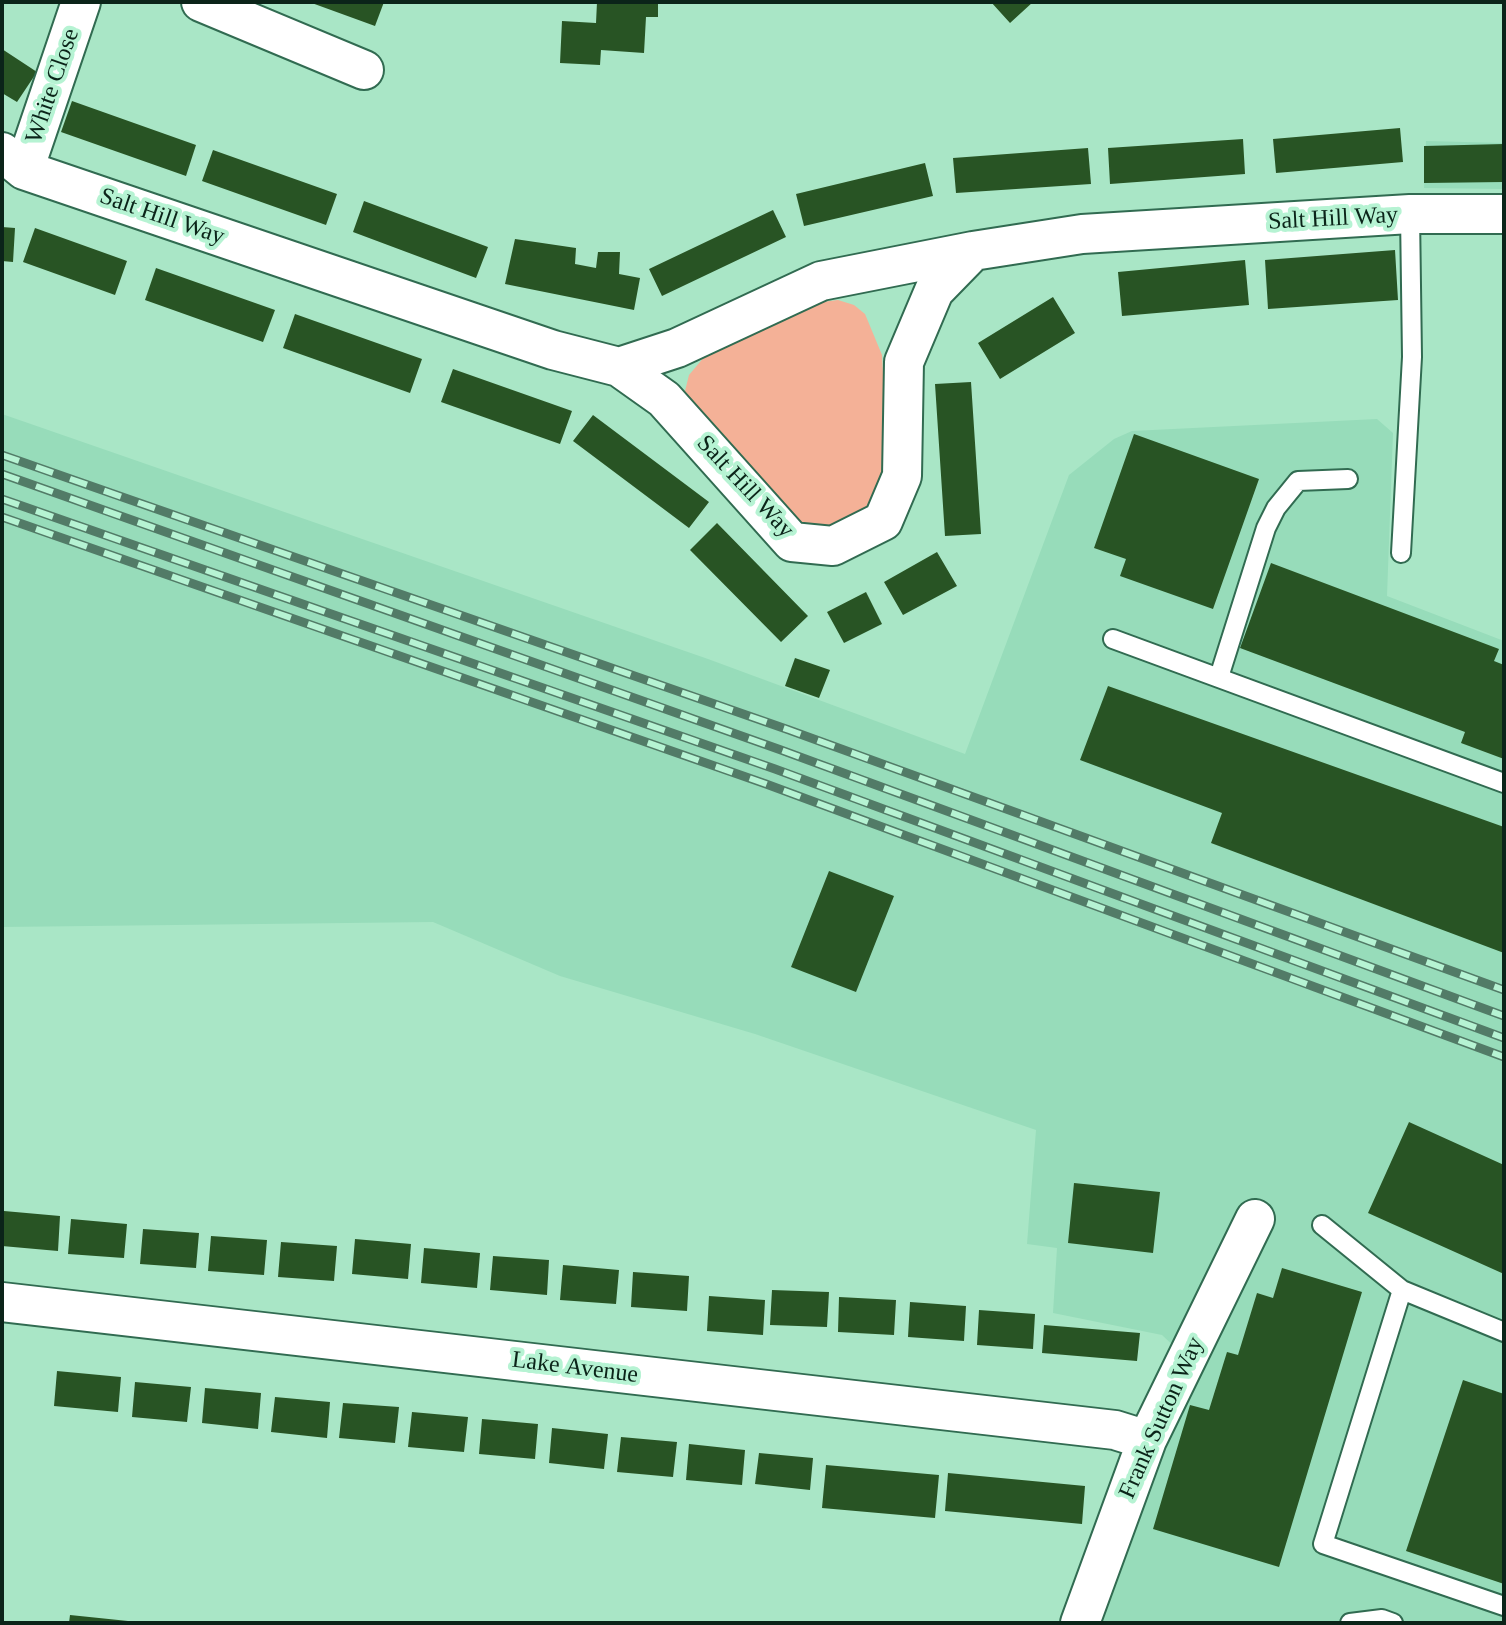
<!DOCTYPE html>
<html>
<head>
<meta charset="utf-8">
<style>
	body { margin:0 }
	#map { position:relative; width:1506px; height:1625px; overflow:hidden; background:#a9e6c6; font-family:"Times New Roman",serif }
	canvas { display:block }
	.frame { position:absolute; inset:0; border:4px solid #0b2419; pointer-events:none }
</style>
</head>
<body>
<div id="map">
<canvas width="1506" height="1625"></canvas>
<div class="frame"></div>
</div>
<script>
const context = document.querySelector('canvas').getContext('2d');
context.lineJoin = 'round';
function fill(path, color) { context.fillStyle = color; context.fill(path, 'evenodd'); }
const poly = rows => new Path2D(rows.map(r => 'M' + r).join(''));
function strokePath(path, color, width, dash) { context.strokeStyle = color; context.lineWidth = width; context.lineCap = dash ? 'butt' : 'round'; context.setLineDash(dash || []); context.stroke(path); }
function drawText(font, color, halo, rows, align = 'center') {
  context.font = font + ' "Times New Roman",serif'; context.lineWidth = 8; context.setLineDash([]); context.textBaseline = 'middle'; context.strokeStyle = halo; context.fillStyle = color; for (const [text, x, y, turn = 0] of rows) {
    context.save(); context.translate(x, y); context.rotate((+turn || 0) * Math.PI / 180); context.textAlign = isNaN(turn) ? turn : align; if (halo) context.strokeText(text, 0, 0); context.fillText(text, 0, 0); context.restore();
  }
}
const built = poly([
	[1426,141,1504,143,1504,189,1424,188],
	[2,414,708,659,965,754,1069,475,1114,439,1132,431,1377,419,1393,433,1387,596,1504,641,1504,1623,1092,1623,1127,1527,1199,1370,1162,1335,1053,1313,1057,1248,1027,1244,1036,1130,755,1034,560,976,433,922,2,927]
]);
const green = poly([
	[838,300,854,305,865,314,882,355,889,487,865,511,825,528,800,525,684,395,689,375,705,356,733,338,814,303]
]);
const building = poly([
	[309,2,384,2,375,26],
	[597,2,658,2,658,17,646,17,644,53,601,50,600,65,560,63,562,21,596,23],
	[991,2,1033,2,1010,23],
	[2,49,37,72,17,102,2,93],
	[72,101,196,145,186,176,61,132],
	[1400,128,1403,162,1276,173,1273,139],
	[1243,139,1245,174,1110,184,1108,148],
	[1504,144,1504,182,1424,183,1424,146],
	[1088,148,1091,184,956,193,953,158],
	[213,150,337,194,326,225,202,181],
	[925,163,933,196,804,226,796,194],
	[364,201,488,247,476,278,353,232],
	[773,210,786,237,662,296,649,269],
	[2,227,15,228,13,262,2,261],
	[35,228,127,261,115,295,23,262],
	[515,239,576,248,575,264,596,268,598,252,620,252,619,274,640,278,634,310,505,284],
	[1395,250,1398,300,1268,309,1265,260],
	[1245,260,1249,305,1122,316,1118,272],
	[156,268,275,310,263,342,145,300],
	[1053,297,1075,333,1000,379,978,343],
	[295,314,422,359,410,393,283,348],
	[453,369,572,411,560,444,441,402],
	[971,382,981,534,945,536,935,384],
	[593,415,709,502,689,528,573,441],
	[1134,434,1259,479,1213,609,1120,576,1126,559,1094,548],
	[717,523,808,616,781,642,690,550],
	[937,552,957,586,903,615,884,582],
	[1271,563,1499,649,1494,661,1504,665,1504,759,1461,743,1465,732,1240,648],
	[866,592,882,624,844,643,827,612],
	[795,658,830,670,819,698,785,686],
	[1108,686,1504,827,1504,953,1211,843,1222,813,1080,760],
	[829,871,894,896,856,992,791,967],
	[1409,1122,1504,1165,1504,1274,1368,1213],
	[1074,1183,1160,1192,1153,1253,1068,1243],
	[4,1211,60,1216,58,1251,2,1246],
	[71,1219,127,1224,124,1258,68,1254],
	[143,1229,199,1233,196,1268,140,1264],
	[211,1236,267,1240,264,1275,208,1271],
	[355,1239,411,1244,408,1279,352,1274],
	[281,1242,337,1246,334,1281,278,1277],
	[424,1248,480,1253,477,1288,421,1283],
	[493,1256,549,1260,547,1295,490,1290],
	[563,1265,619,1270,616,1304,560,1300],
	[1282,1268,1362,1292,1279,1567,1153,1529,1190,1405,1209,1410,1227,1352,1238,1355,1257,1293,1273,1298],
	[633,1272,689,1276,687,1311,631,1307],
	[772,1290,829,1292,827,1327,770,1325],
	[709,1296,765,1300,763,1335,707,1331],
	[839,1297,896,1300,894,1335,838,1332],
	[910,1302,966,1306,964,1341,908,1337],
	[979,1310,1035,1314,1033,1349,977,1345],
	[1044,1325,1140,1333,1137,1361,1042,1353],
	[57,1371,121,1377,118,1412,54,1406],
	[1463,1380,1504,1394,1504,1584,1406,1551],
	[135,1382,191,1387,187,1422,132,1417],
	[205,1388,261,1393,258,1429,202,1423],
	[275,1397,330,1402,327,1438,271,1432],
	[343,1403,399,1407,395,1443,339,1438],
	[412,1412,468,1417,464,1452,408,1447],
	[482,1419,538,1424,535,1459,479,1454],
	[552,1428,608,1434,604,1469,549,1463],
	[621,1437,677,1442,673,1477,617,1472],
	[689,1444,745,1450,742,1485,686,1480],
	[759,1453,813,1458,810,1490,755,1484],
	[826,1465,939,1475,935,1518,822,1508],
	[948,1473,1085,1486,1082,1524,945,1511],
	[70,1615,128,1621,128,1623,69,1623]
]);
const service = poly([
	[1401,553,1412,357,1410,214],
	[1113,639,1504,783],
	[1219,677,1266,528,1276,508,1298,481,1348,479],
	[1322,1225,1402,1290],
	[1504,1332,1402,1290,1323,1544,1504,1606],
	[1350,1623,1382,1619,1393,1623]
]);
const minor = poly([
	[201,2,364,70],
	[2,152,24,170,553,350,619,367,677,348,821,281,973,251,1082,234,1410,214,1504,214],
	[24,170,81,2],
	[619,367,664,399,792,542,833,546,883,521,902,476,904,362,934,291,973,251],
	[2,1302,1115,1430,1147,1440],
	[1080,1623,1147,1440,1255,1219]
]);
const rail = poly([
	[2,455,789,730,1504,990],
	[2,474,781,750,1504,1016],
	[2,499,775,769,1504,1038],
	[2,517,766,784,1504,1057]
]);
const streetNames = [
	["White Close",53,86,-71],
	["Salt Hill Way",162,217,19],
	["Salt Hill Way",1333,219,-3],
	["Salt Hill Way",745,487,47],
	["Lake Avenue",575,1368,7],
	["Frank Sutton Way",1162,1418,-66]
];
fill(built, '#97dcba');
fill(green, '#f4b197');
fill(building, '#285424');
strokePath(service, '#316b51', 22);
strokePath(minor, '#316b51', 42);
strokePath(service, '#fff', 18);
strokePath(minor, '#fff', 38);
strokePath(rail, '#527b67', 9);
strokePath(rail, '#b6f3d3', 6, [18]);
drawText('24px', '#0b2419', '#b6f3d3', streetNames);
</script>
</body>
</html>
